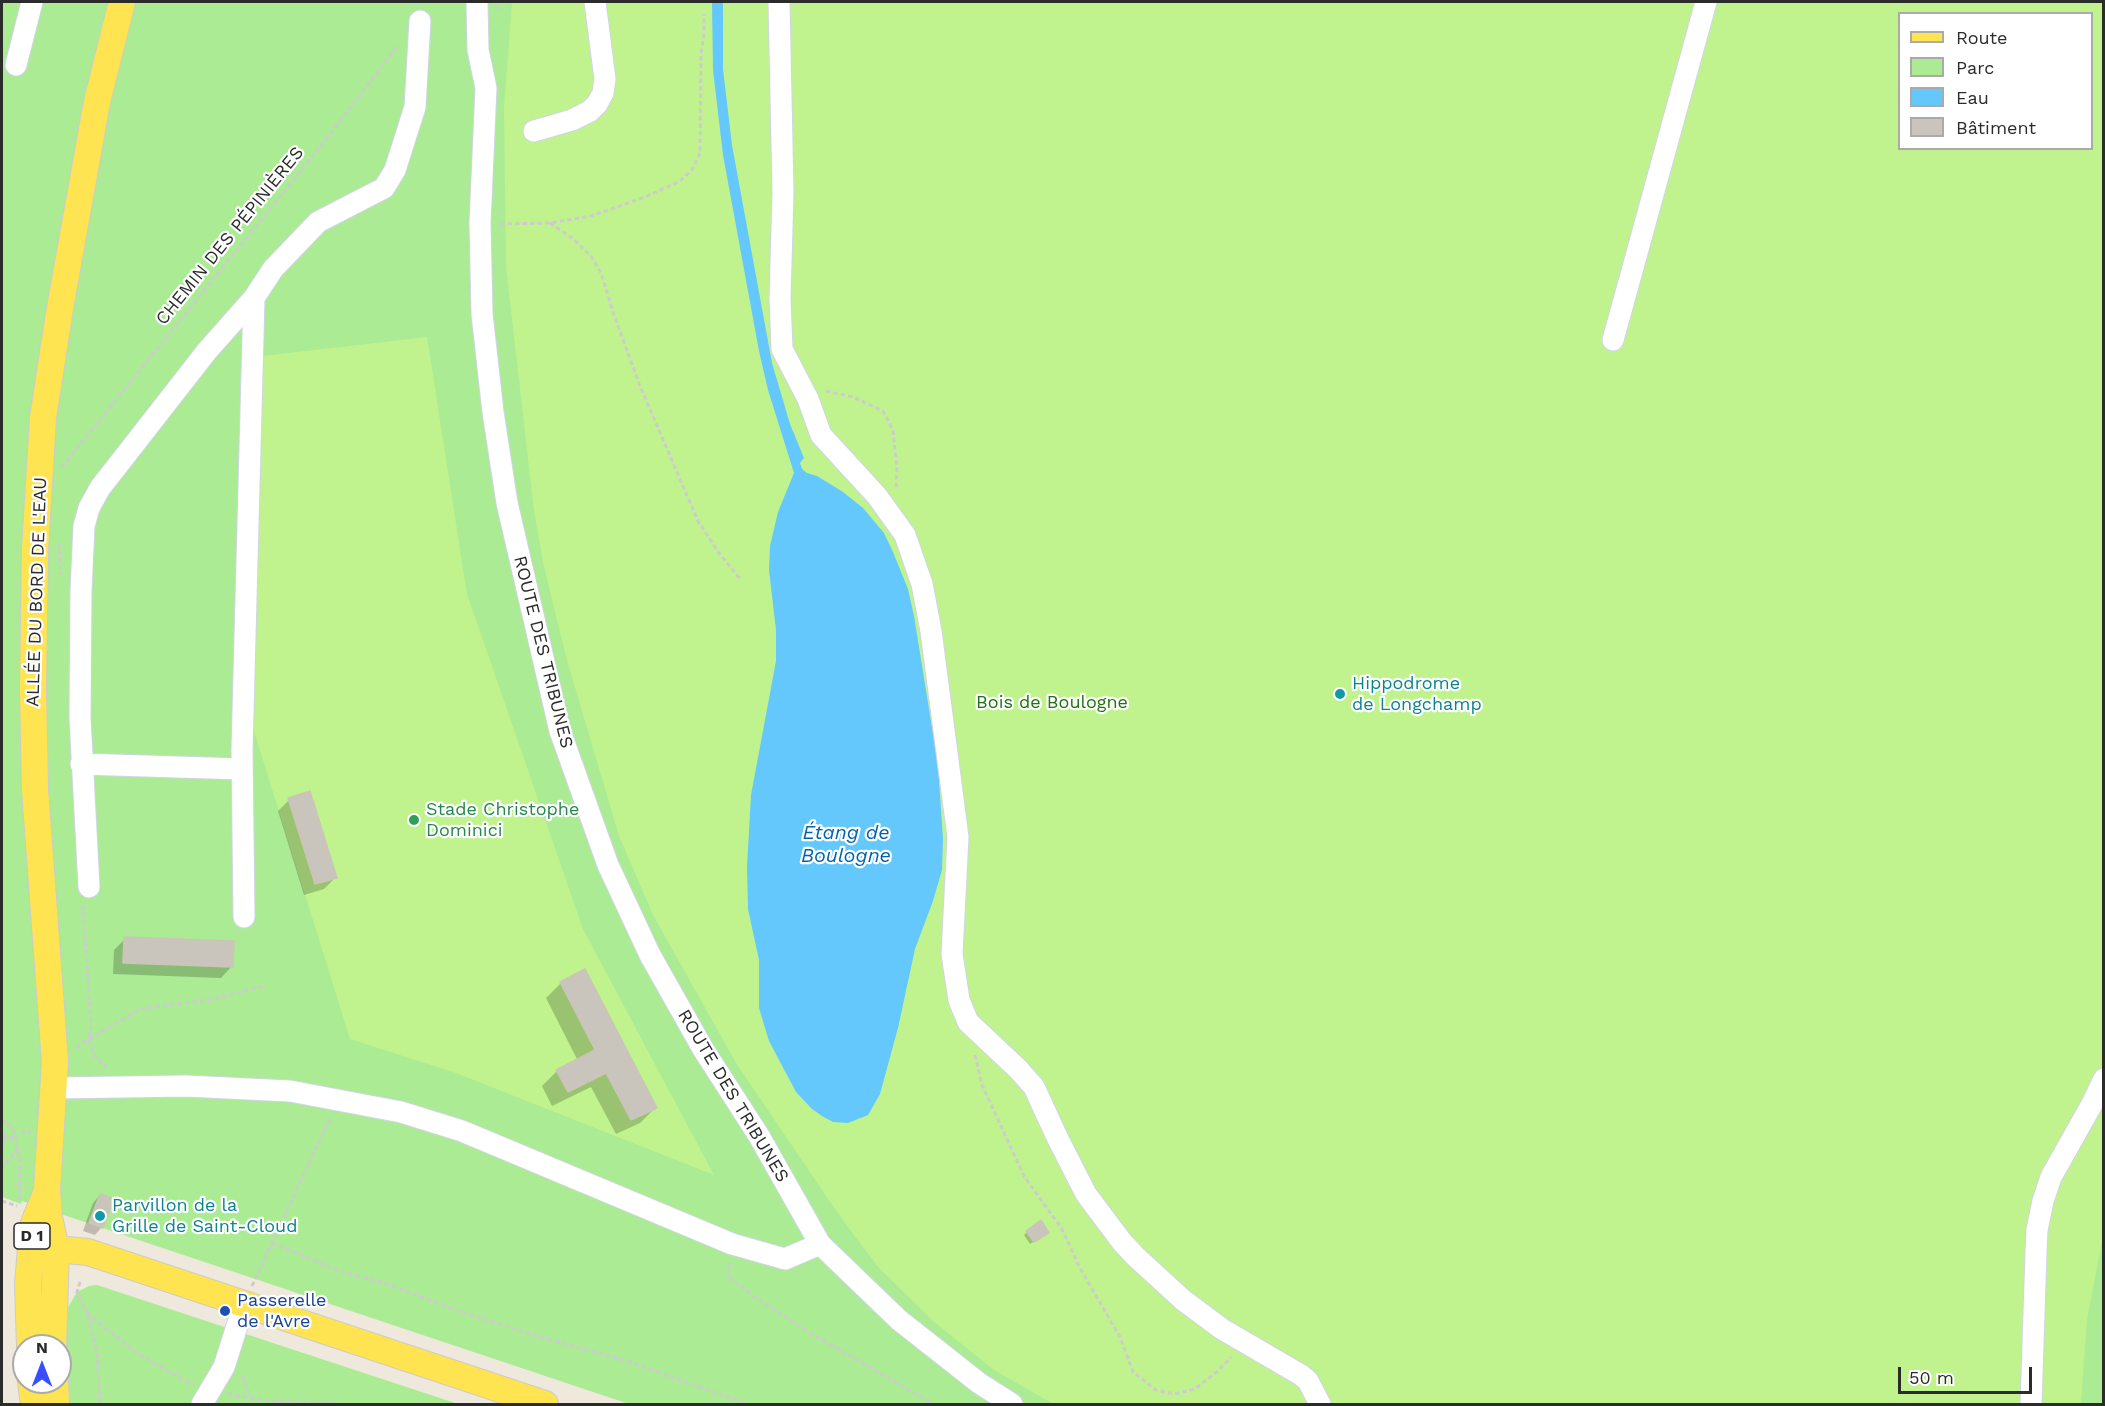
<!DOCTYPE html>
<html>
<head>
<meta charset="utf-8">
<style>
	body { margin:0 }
	#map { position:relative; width:2105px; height:1406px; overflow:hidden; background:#efe8dc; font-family:"Work Sans",sans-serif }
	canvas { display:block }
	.frame { position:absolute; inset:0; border:3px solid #2b2b2b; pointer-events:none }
	.legend { position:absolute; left:1898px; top:12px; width:195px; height:138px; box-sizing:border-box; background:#fff; border:2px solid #aaa; margin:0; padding:8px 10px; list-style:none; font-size:18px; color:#2b2b2b }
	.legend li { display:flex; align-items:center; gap:12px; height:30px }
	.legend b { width:30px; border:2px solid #aaa }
	.north { position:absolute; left:12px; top:1334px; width:60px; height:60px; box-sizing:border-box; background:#fff; border:2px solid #aaa; border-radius:50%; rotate:0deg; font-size:16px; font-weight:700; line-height:24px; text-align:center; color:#2b2b2b }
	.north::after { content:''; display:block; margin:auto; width:21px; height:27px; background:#394fff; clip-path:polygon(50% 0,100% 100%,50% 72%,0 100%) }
	.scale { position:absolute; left:1898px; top:1367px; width:134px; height:27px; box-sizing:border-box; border:3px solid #2b2b2b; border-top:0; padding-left:8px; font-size:18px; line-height:21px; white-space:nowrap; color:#2b2b2b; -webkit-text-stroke:4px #fff; paint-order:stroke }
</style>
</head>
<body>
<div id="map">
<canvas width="2105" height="1406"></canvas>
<div class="frame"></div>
<ul class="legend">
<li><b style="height:8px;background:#ffe451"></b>Route</li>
<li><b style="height:16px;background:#aaeb93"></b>Parc</li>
<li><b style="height:16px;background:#64c8fc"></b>Eau</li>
<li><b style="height:16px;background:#cac5bc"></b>Bâtiment</li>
</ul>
<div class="north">N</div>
<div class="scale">50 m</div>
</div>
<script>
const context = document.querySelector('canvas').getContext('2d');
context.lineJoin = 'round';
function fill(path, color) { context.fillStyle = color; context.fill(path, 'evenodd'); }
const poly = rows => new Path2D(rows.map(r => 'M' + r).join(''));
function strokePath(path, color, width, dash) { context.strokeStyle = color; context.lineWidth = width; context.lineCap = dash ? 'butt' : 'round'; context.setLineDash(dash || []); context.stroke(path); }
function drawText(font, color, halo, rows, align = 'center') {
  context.font = font + ' "Work Sans",sans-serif'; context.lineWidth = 4.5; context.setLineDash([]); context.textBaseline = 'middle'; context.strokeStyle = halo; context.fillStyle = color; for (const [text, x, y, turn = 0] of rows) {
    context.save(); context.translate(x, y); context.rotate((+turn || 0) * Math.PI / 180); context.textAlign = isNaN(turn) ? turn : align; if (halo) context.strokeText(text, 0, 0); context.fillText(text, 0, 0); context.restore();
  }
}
const green = poly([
	[2,2,2103,2,2103,1404,629,1404,22,1201,21,1204,2,1197],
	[1900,14,2092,14,2092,148,1900,148],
	[97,1285,458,1404,70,1404,64,1322,66,1311,77,1292,89,1286]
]);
const pitch = poly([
	[512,2,2103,2,2104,1231,2087,1320,2081,1404,1053,1404,994,1370,933,1321,879,1268,856,1238,830,1202,736,1063,653,915,619,836,566,657,543,562,534,511,506,267,504,107],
	[1900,14,2092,14,2092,148,1900,148],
	[427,337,467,594,583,929,714,1175,456,1073,350,1039,248,712,254,357]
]);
const water = poly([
	[712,2,723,2,723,69,732,145,772,363,790,424,804,458,800,463,802,469,807,473,817,476,843,492,863,508,884,533,893,552,908,589,914,616,938,765,943,839,942,870,933,901,915,949,898,1028,880,1094,868,1115,848,1123,833,1122,822,1116,812,1109,796,1092,769,1041,759,1008,759,960,748,909,747,867,751,795,776,661,776,630,769,570,770,546,778,512,794,473,768,390,759,351,723,155,713,70]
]);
const shadow = poly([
	[289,800,335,878,324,889,304,895,278,811],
	[125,939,232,966,221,978,113,974,114,950],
	[561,983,655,1108,640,1123,616,1134,591,1087,552,1106,542,1086,557,1071,578,1061,546,998],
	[100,1195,102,1227,95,1235,83,1231,93,1203],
	[1027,1232,1044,1235,1030,1244,1024,1235]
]);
const building = poly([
	[310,791,337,878,315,884,288,798,310,791],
	[124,937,234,941,233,967,123,963,124,937],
	[585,969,657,1108,631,1120,606,1073,568,1092,556,1070,595,1050,560,982,585,969],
	[100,1194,114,1199,103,1228,89,1223,100,1194],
	[1041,1220,1049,1233,1034,1242,1026,1231,1041,1220]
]);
const path = poly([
	[498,10,499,2],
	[550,223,572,238,591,256,601,273,614,315,640,386,698,521,719,553,741,580],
	[500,224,550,223,591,216,645,197,680,181,692,170,700,153,701,55,704,33,704,14],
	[826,391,853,397,883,411,893,430,897,469,896,488],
	[62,467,327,138,398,45],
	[59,543,61,575],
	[83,905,91,1024,89,1038,93,1053,107,1069],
	[76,1047,140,1009,208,1000,265,986],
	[975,1055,982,1085,1024,1176,1062,1229,1080,1268,1120,1337,1133,1372,1156,1390,1174,1394,1195,1389,1219,1370,1231,1357],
	[2,1119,12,1127,16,1137,17,1149,20,1158,19,1200],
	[21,1132,31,1132],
	[2,1135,14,1137],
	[2,1139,7,1140,16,1137],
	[2,1169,17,1149],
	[2,1201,17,1206],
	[272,1243,342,1272,385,1283,453,1309,540,1337,627,1361,747,1404],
	[730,1263,728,1277,755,1297,807,1331,933,1404],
	[80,1282,77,1292,87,1313,97,1352,100,1404],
	[252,1286,330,1118],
	[87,1313,135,1352,193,1385],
	[242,1376,254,1404],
	[228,1394,270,1401,340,1404]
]);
const minor = poly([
	[477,2,478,50,486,88,480,223,482,314,493,412,507,503,560,731,608,865,650,955,703,1049,759,1136,820,1244,899,1320,979,1383,1012,1404],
	[779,2,783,192,780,298,782,349,808,399,821,435,877,496,905,535,922,584,931,631,958,837,952,954,959,1000,968,1022,1018,1069,1034,1087,1057,1137,1086,1194,1122,1242,1135,1256,1183,1300,1222,1329,1301,1375,1308,1381,1320,1404],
	[16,65,32,2],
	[534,131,572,120,590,111,597,104,603,93,605,79,595,2],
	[1613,340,1706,2],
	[81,764,242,769],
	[89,887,80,718,81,591,84,526,89,508,100,488,207,351,254,298],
	[244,917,242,750,254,298,273,269,318,222,384,188,395,170,415,107,420,21],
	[54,1088,186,1086,290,1091,401,1112,462,1131,732,1244,785,1259,820,1244],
	[202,1404,224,1367,244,1304],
	[2031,1404,2036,1253,2037,1230,2043,1201,2051,1177,2092,1104,2104,1079]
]);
const major = poly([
	[56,1249,88,1252,545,1404],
	[30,1346,28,1285,32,1235,34,1223,45,1196],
	[53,1346,56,1249,49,1217,47,1190,55,1062,35,789,33,689,35,549,43,418,60,308,97,102,122,2],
	[31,1382,34,1404],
	[55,1382,56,1404]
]);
const markers = [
	[1340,694,6,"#0f9aa8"],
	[414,820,6,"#2e9e5b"],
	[100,1216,6,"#0f9aa8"],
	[225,1311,6,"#1a4fb4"]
];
const shields = [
	[32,1236,36]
];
const shieldNames = [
	["D 1",32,1236]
];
const streetNames = [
	["CHEMIN DES PÉPINIÈRES",230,236,-51],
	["ALLÉE DU BORD DE L'EAU",37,592,-88],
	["ROUTE DES TRIBUNES",543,652,76],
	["ROUTE DES TRIBUNES",733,1096,59]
];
const cultureNames = [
	["Hippodrome",1352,684],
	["de Longchamp",1352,705],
	["Parvillon de la",112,1206],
	["Grille de Saint-Cloud",112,1227]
];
const parkNames = [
	["Bois de Boulogne",1052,703]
];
const leisureNames = [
	["Stade Christophe",426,810],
	["Dominici",426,831]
];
const transitNames = [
	["Passerelle",237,1301],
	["de l'Avre",237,1322]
];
const waterNames = [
	["Étang de",846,833],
	["Boulogne",846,856]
];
fill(green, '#aaeb93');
fill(pitch, '#c0f38e');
fill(water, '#64c8fc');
fill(shadow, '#0003');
fill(building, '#cac5bc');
strokePath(building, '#cbc5b5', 1.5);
strokePath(minor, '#d1d4e6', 23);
strokePath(major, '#ccc', 28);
strokePath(path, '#ccc', 3, [4.5, 3]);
strokePath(minor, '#fff', 21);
strokePath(major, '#ffe451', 26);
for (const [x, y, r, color] of markers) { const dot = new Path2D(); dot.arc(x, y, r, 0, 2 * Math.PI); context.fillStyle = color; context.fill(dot); strokePath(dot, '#fff', 2); }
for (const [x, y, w] of shields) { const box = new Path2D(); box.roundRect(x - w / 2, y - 13, w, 26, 4.5); context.fillStyle = '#fff'; context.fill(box); strokePath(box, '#2b2b2b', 1.5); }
drawText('bold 16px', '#2b2b2b', null, shieldNames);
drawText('18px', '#2b2b2b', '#fff', streetNames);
drawText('18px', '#0d838f', '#fff', cultureNames, 'left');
drawText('18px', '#1f7212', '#fff', parkNames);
drawText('18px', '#27864d', '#fff', leisureNames, 'left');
drawText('18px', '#164399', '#fff', transitNames, 'left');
drawText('italic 20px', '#0063ab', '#fff', waterNames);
</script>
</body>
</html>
